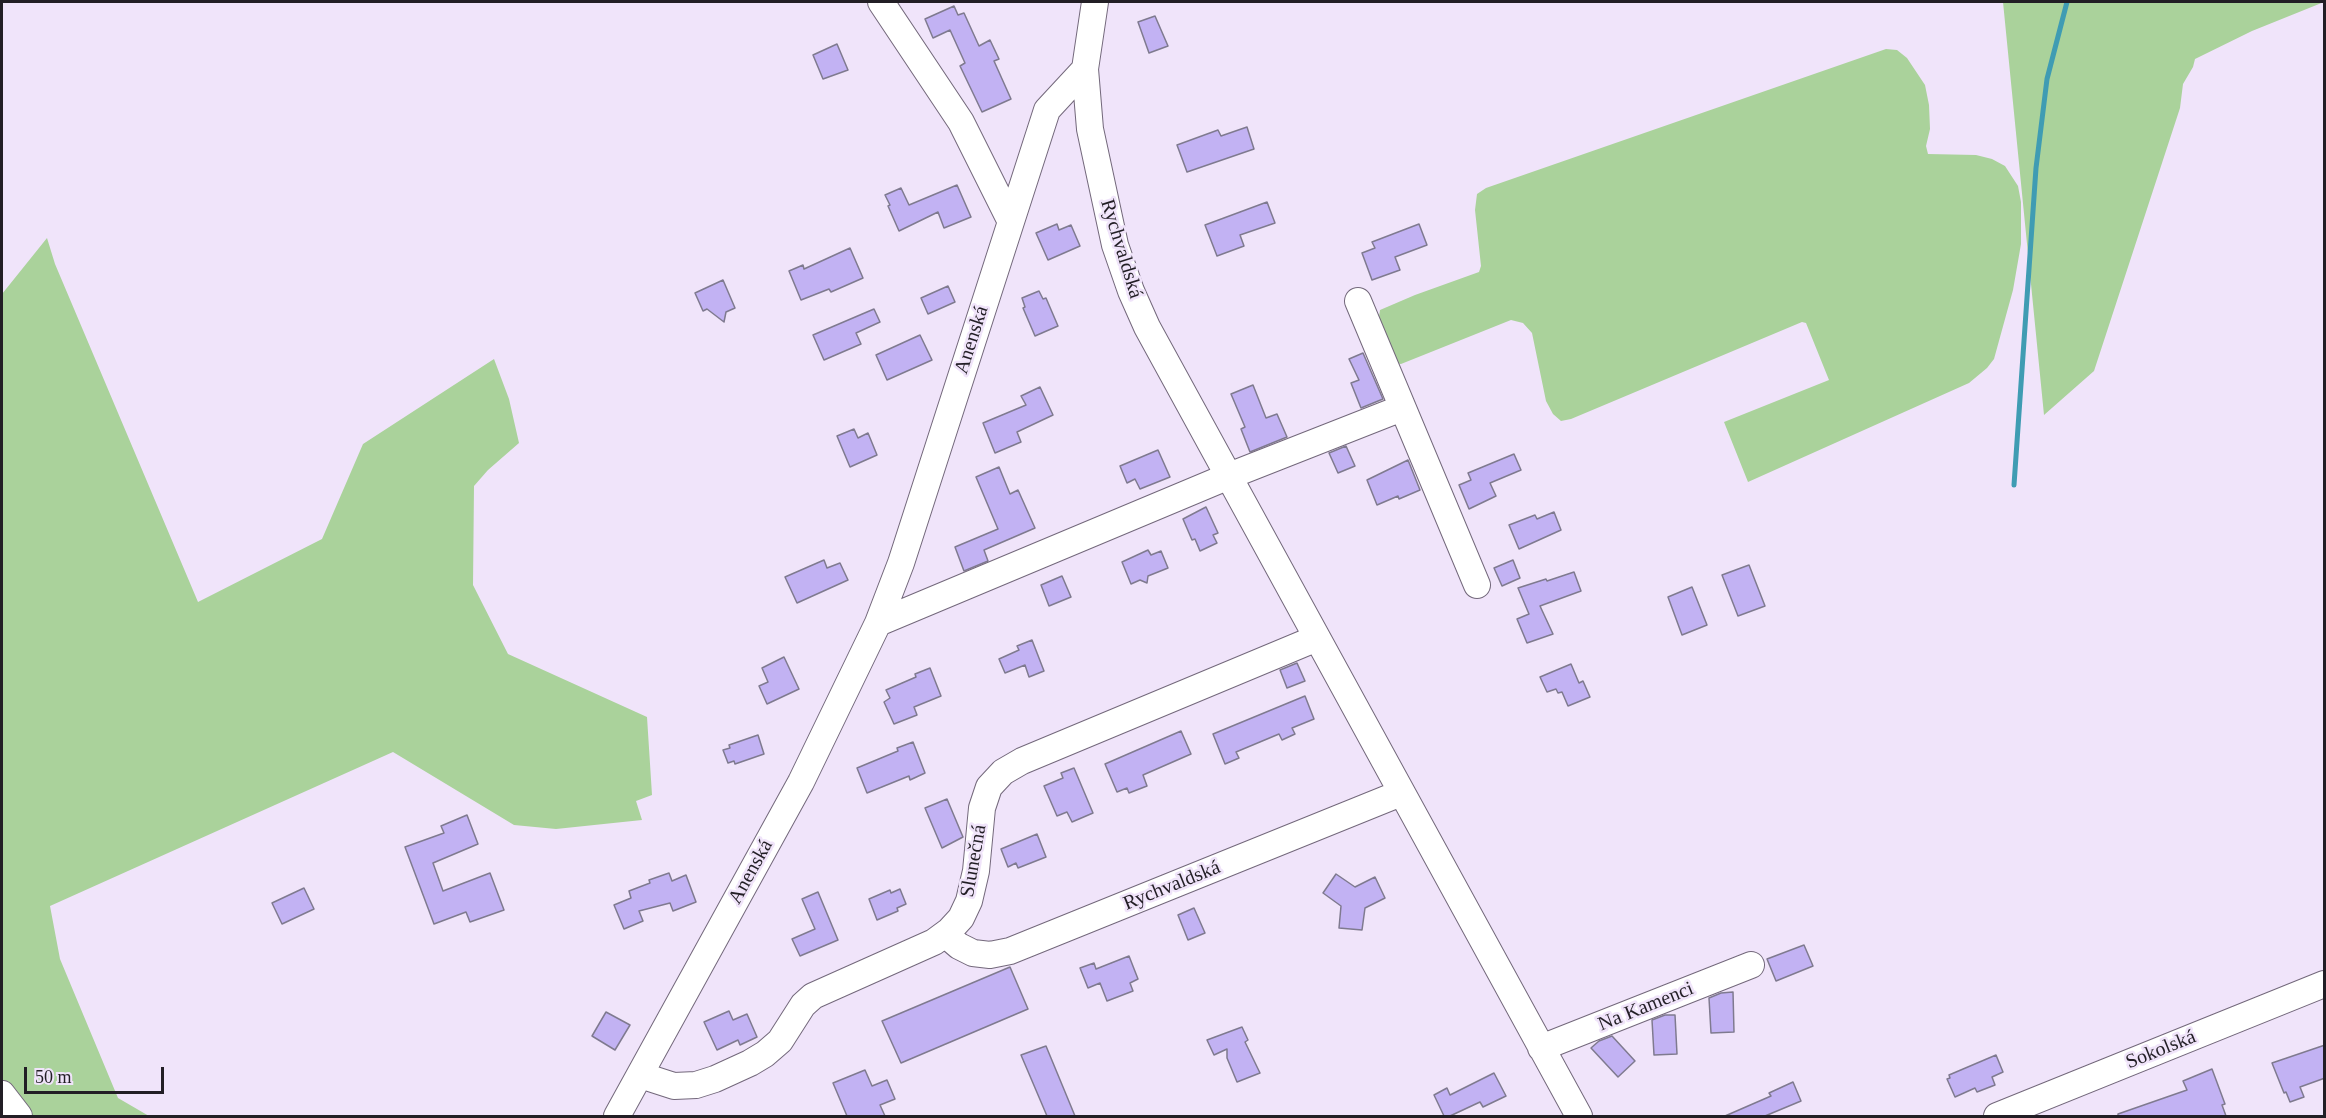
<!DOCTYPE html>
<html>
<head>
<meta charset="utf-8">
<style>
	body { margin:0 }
	#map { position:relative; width:2326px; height:1118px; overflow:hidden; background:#f0e4fa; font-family:Georgia,serif }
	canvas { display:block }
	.frame { position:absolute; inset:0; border:3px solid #221e25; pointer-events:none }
	.scale { position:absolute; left:24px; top:1067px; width:140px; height:27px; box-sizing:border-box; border:3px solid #221e25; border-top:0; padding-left:8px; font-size:18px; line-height:21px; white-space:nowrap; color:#221e25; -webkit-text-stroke:4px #f0e4fa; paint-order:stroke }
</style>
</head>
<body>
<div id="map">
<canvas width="2326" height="1118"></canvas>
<div class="frame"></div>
<div class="scale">50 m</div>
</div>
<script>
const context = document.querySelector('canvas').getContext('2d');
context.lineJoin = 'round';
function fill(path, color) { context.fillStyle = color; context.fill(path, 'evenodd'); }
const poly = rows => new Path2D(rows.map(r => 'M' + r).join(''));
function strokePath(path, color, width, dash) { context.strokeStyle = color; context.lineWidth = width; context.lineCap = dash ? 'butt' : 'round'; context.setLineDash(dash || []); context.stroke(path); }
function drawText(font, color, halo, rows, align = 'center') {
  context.font = font + ' Georgia,serif'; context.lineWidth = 5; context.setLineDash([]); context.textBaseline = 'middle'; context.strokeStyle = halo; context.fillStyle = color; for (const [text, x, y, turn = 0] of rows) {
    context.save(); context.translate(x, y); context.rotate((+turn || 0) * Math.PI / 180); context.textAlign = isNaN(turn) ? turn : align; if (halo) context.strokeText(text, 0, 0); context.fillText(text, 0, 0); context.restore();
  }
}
const green = poly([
	[2003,2,2324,2,2252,31,2195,59,2193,67,2183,84,2180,108,2094,371,2044,415],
	[1886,49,1897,50,1907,58,1925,85,1929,105,1930,129,1926,146,1928,154,1976,155,1992,159,2005,166,2018,186,2021,202,2021,244,2013,290,1994,359,1987,368,1969,383,1748,482,1724,422,1829,380,1806,323,1802,322,1571,419,1561,421,1553,414,1546,401,1532,333,1523,323,1511,320,1401,364,1395,363,1378,324,1380,310,1415,295,1479,272,1481,266,1475,210,1477,194,1486,188],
	[47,238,55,264,198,602,322,539,363,444,494,359,509,399,519,443,488,470,474,486,473,585,508,654,647,717,652,795,636,801,642,820,556,829,514,825,393,752,50,906,60,959,118,1098,149,1116,2,1116,2,294]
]);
const stream = poly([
	[2014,485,2036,168,2047,79,2067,2]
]);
const building = poly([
	[954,6,958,15,964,13,979,46,990,40,999,59,994,61,1011,99,982,112,960,66,965,63,950,30,933,38,925,19,954,6],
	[1155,16,1168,46,1149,53,1138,22,1155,16],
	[837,44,848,70,823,79,813,55,837,44],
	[1247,127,1254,149,1187,172,1177,145,1218,130,1221,136,1247,127],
	[957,185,971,217,944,228,938,212,899,231,888,206,890,205,885,195,901,188,909,205,957,185],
	[1267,202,1275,223,1240,235,1244,246,1217,256,1205,225,1267,202],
	[1057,224,1059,230,1071,225,1080,246,1048,260,1036,233,1057,224],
	[1419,224,1427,245,1395,257,1400,270,1372,280,1362,253,1375,248,1372,242,1419,224],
	[850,248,863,278,831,292,829,289,801,300,789,271,803,265,804,269,850,248],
	[723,280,735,308,726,312,724,322,707,309,703,311,695,293,723,280],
	[948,286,955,302,928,314,921,298,948,286],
	[1039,291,1043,299,1046,298,1058,326,1035,336,1023,308,1025,307,1022,298,1039,291],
	[874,309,880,322,856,333,861,344,824,360,813,335,874,309],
	[920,335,932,360,887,380,876,355,920,335],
	[1363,353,1383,399,1361,408,1351,383,1359,380,1349,359,1363,353],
	[1253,385,1266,418,1277,414,1287,437,1250,452,1241,429,1245,427,1231,394,1253,385],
	[1040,387,1053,415,1017,432,1021,442,995,453,983,423,1026,405,1021,396,1040,387],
	[854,429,858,438,868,433,877,455,850,467,837,436,854,429],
	[1346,446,1355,466,1338,473,1329,453,1346,446],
	[1158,450,1170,477,1140,489,1135,479,1127,483,1120,466,1158,450],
	[1514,454,1521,470,1490,483,1496,496,1469,509,1459,485,1471,480,1468,473,1514,454],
	[1408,460,1420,490,1399,499,1398,496,1377,505,1367,480,1408,460],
	[999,467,1010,494,1018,490,1035,528,984,550,988,561,964,571,955,547,998,529,976,477,999,467],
	[1206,507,1218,533,1213,535,1217,543,1200,551,1195,539,1192,540,1183,519,1206,507],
	[1554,512,1561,530,1519,549,1509,525,1535,515,1537,519,1554,512],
	[1148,550,1151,555,1161,551,1168,568,1148,576,1147,583,1140,580,1131,584,1122,562,1148,550],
	[824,560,827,568,840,563,848,580,797,603,785,577,824,560],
	[1513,560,1520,578,1502,586,1494,568,1513,560],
	[1749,565,1765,606,1738,616,1722,575,1749,565],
	[1574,572,1581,591,1540,606,1553,634,1527,643,1517,619,1529,614,1518,588,1546,579,1547,581,1574,572],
	[1062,576,1071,597,1049,606,1041,585,1062,576],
	[1692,587,1707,625,1682,635,1668,597,1692,587],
	[1032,640,1044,671,1029,677,1025,665,1005,673,999,659,1019,650,1017,646,1032,640],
	[784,657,799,689,767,704,759,686,768,682,762,668,784,657],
	[1297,663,1305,681,1287,688,1280,670,1297,663],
	[1571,664,1579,683,1583,681,1590,697,1568,706,1562,692,1558,693,1556,689,1547,692,1540,677,1571,664],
	[930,668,941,696,914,707,917,715,894,724,884,702,890,698,886,690,916,677,915,674,930,668],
	[1305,696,1314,719,1292,728,1295,734,1282,740,1279,734,1236,752,1239,758,1225,764,1213,734,1305,696],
	[1181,731,1191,754,1143,775,1147,786,1129,793,1127,788,1117,792,1105,764,1181,731],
	[758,735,764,754,735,764,734,761,728,763,723,750,730,748,729,745,758,735],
	[913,742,925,773,910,780,909,776,867,793,857,768,898,751,897,748,913,742],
	[1074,768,1093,813,1072,822,1067,812,1057,816,1044,786,1063,778,1061,773,1074,768],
	[947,799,963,837,942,848,925,808,947,799],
	[467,815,478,844,433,863,443,891,490,873,504,910,470,922,466,912,434,924,405,847,444,833,441,826,467,815],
	[1037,834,1046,857,1018,868,1016,863,1008,867,1001,849,1037,834],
	[669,873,672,881,686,875,696,902,673,911,670,903,639,911,643,921,624,929,614,905,631,898,629,891,650,883,649,880,669,873],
	[1336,874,1355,887,1375,877,1385,898,1365,908,1362,930,1339,928,1341,906,1323,893,1336,874],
	[304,888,314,909,282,924,272,903,304,888],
	[900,889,906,904,897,908,898,911,877,920,869,899,890,890,891,893,900,889],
	[818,892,838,940,800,956,792,939,815,929,802,899,818,892],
	[1194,908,1205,933,1188,940,1178,915,1194,908],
	[1804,945,1813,966,1776,981,1767,959,1804,945],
	[1129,956,1138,979,1130,983,1133,991,1107,1001,1100,983,1088,988,1080,968,1094,963,1096,969,1129,956],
	[1010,967,1028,1009,901,1063,882,1021,1010,967],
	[1733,992,1734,1032,1711,1033,1709,998,1721,993,1733,992],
	[729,1011,733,1020,747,1014,757,1037,740,1045,738,1040,717,1050,704,1022,729,1011],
	[606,1012,630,1025,615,1050,592,1036,606,1012],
	[1665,1015,1675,1015,1677,1054,1654,1055,1652,1020,1665,1015],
	[1242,1027,1248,1040,1245,1042,1260,1073,1237,1082,1227,1058,1227,1049,1214,1055,1207,1040,1242,1027],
	[1612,1036,1635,1061,1618,1077,1591,1048,1599,1041,1612,1036],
	[2325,1045,2325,1078,2300,1087,2304,1097,2290,1102,2286,1092,2284,1093,2272,1063,2325,1045],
	[1046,1046,1075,1116,1047,1116,1021,1055,1046,1046],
	[1996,1055,2003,1072,1992,1077,1995,1085,1977,1092,1975,1088,1955,1097,1947,1079,1950,1078,1949,1075,1996,1055],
	[2212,1069,2225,1104,2222,1105,2226,1116,2118,1116,2118,1114,2187,1090,2183,1081,2212,1069],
	[865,1070,872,1086,887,1080,895,1099,880,1105,885,1116,847,1116,833,1083,865,1070],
	[1494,1073,1506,1096,1483,1107,1480,1102,1450,1116,1444,1116,1434,1095,1447,1088,1450,1095,1494,1073],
	[1793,1082,1801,1101,1765,1116,1725,1116,1771,1096,1769,1093,1793,1082]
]);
const minor = poly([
	[881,2,961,122,1010,220],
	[1095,2,1085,69,1090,129,1115,245,1131,291,1147,327,1579,1116],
	[1358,301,1477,585],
	[878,623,1229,476,1402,408],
	[945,934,959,946,973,953,990,955,1010,951,1401,793],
	[1541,1048,1751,965],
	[640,1075,674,1086,696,1085,715,1079,750,1063,765,1054,780,1041,803,1005,813,996,934,942,949,931,961,918,969,901,976,871,982,808,989,787,1003,772,1022,761,1317,638],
	[2,1094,19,1116],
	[617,1116,801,782,878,623,901,563,1047,110,1085,69],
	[1997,1116,2324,984]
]);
const streetNames = [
	["Rychvaldská",1121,249,73],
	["Anenská",972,340,-72],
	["Slunečná",974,861,-80],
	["Anenská",751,872,-61],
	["Rychvaldská",1172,886,-22],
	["Na Kamenci",1646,1007,-22],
	["Sokolská",2161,1050,-22]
];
fill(green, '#aad29b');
strokePath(stream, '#3f9cb3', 5);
fill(building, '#c2b2f3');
strokePath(building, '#7f7a8f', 1.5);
strokePath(minor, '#73687b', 28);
strokePath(minor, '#fff', 26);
drawText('20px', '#221e25', '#f0e4fa', streetNames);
</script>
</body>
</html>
